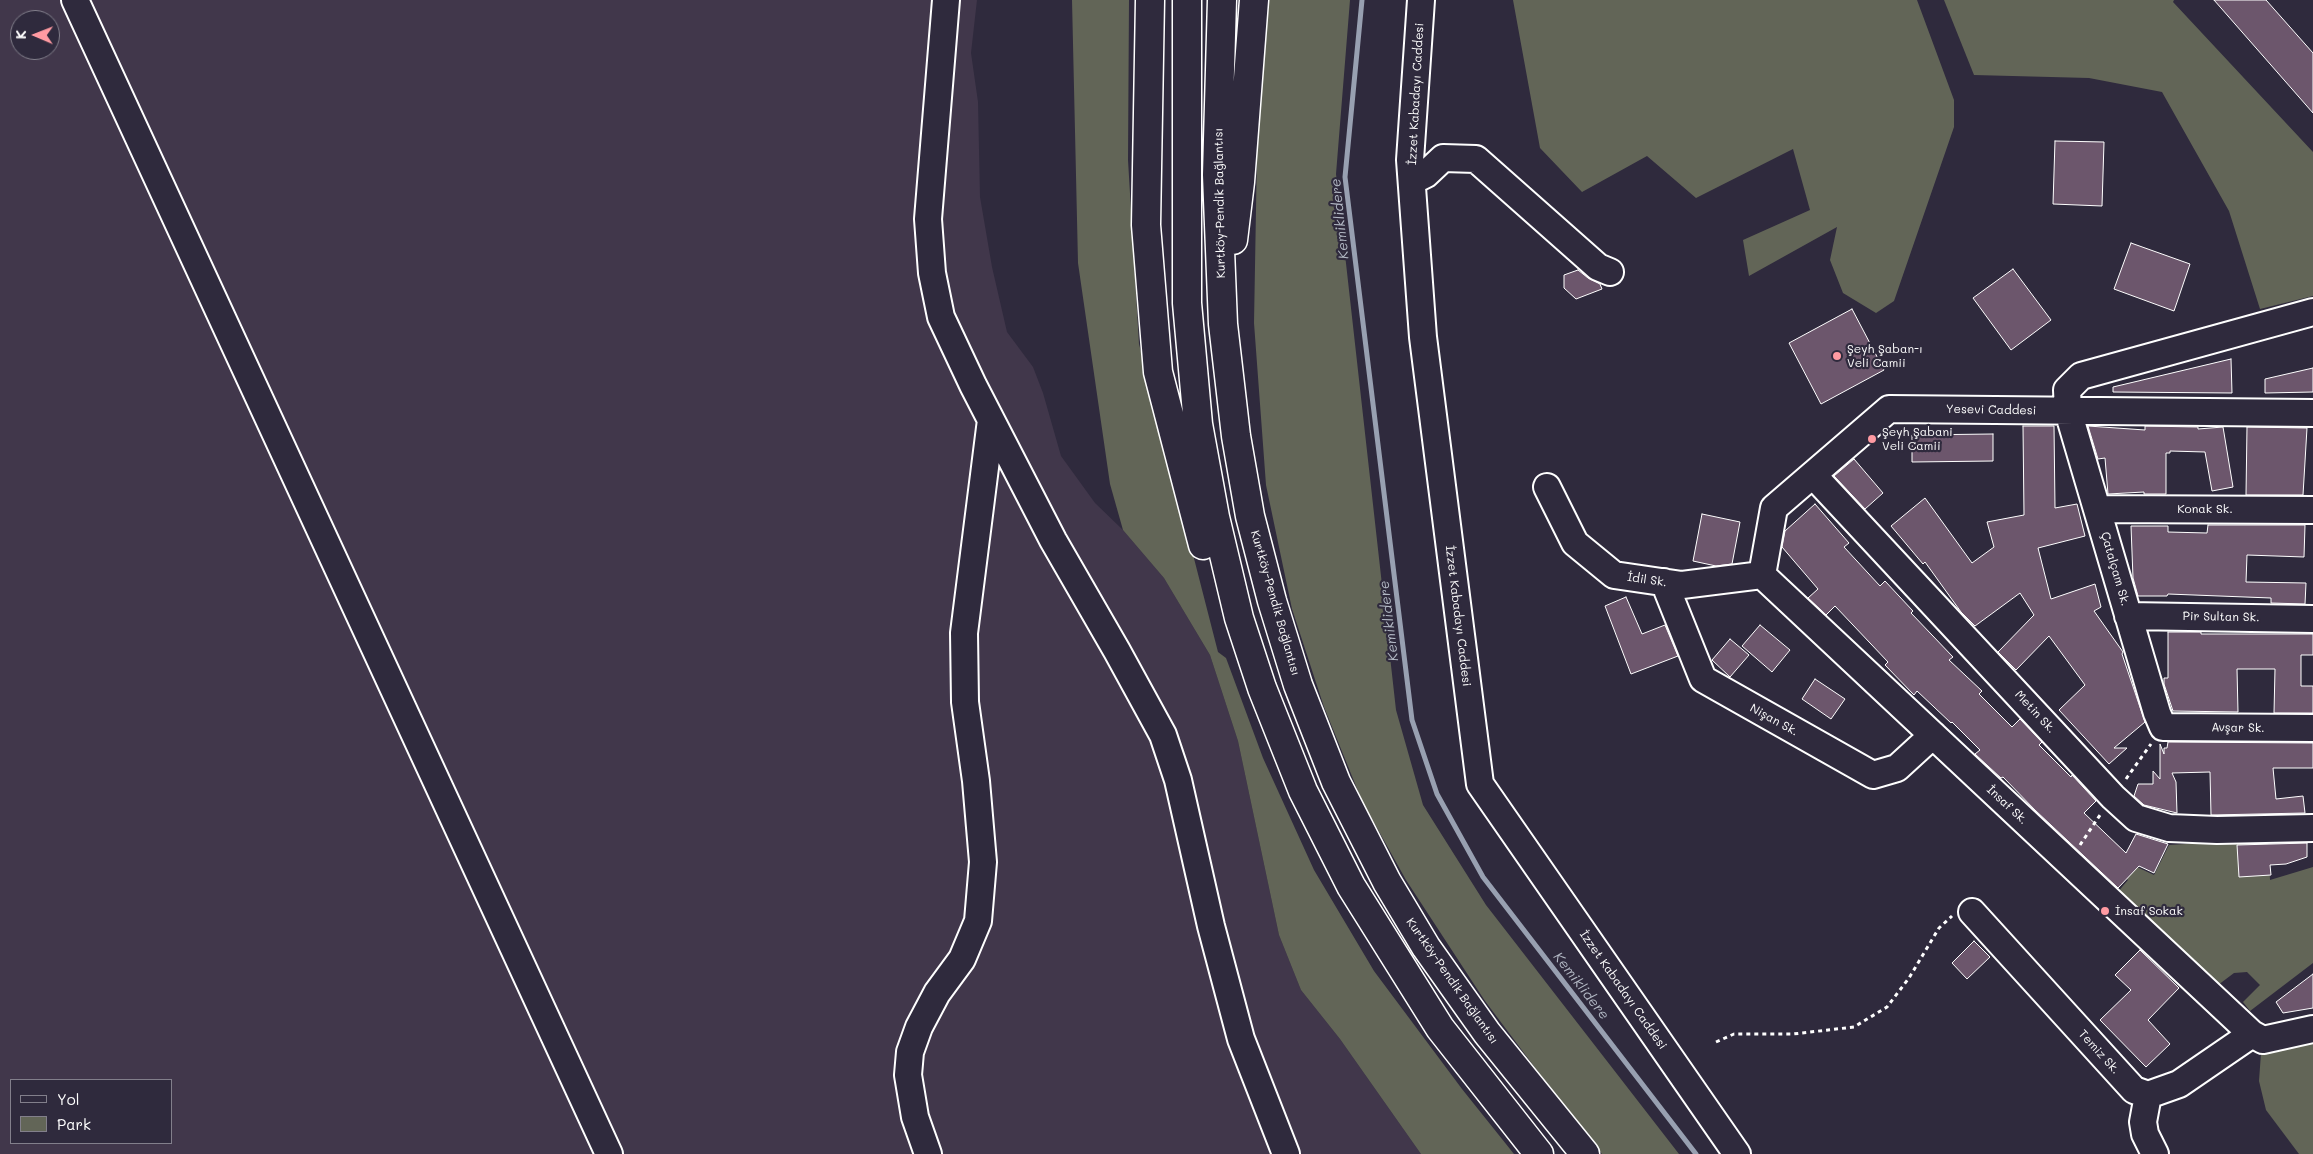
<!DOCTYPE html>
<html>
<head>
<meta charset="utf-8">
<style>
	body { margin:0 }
	#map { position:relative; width:2313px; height:1154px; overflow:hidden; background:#2f2a3d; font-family:Mali,sans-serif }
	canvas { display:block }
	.legend { position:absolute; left:10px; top:1079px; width:162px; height:65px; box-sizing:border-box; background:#2f2a3d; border:1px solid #827f8b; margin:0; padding:6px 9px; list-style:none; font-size:15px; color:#fff }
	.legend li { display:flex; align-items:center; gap:10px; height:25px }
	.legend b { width:25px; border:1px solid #827f8b }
	.north { position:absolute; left:10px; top:10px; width:50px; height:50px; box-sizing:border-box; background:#2f2a3d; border:1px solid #827f8b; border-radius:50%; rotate:271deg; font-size:14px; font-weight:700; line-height:20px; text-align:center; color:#fff }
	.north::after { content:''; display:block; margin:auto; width:18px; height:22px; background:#ff9aa2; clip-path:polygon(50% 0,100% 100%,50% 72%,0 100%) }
</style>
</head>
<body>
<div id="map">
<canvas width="2313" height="1154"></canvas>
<ul class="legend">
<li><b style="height:6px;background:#2f2a3d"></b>Yol</li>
<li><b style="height:14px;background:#626557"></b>Park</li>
</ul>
<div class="north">K</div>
</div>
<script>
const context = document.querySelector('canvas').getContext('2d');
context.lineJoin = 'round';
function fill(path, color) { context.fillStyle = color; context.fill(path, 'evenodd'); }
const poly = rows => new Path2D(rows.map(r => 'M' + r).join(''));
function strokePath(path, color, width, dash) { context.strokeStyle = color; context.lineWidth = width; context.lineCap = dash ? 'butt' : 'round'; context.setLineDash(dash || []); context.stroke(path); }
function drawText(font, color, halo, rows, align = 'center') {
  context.font = font + ' Mali,sans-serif'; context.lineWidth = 4.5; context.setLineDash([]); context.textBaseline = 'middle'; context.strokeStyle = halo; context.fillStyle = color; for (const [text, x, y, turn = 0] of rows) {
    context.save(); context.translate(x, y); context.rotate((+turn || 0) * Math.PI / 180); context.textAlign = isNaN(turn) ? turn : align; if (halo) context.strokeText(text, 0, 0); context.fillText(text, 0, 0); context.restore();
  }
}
const built = poly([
	[0,0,977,0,971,53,978,102,980,197,992,267,1007,332,1033,367,1043,393,1061,456,1095,503,1123,530,1164,578,1210,655,1238,741,1279,935,1301,990,1340,1039,1421,1154,0,1154],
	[20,20,50,20,50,50,20,50],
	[11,1080,171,1080,171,1143,11,1143]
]);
const green = poly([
	[1072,0,1129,0,1128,160,1139,344,1218,652,1226,658,1263,758,1314,870,1374,971,1462,1089,1514,1154,1421,1154,1340,1039,1301,990,1279,935,1238,741,1210,655,1164,578,1123,530,1110,484,1078,263],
	[1263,0,1350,0,1336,174,1396,710,1423,805,1486,905,1679,1154,1602,1154,1581,1129,1485,1001,1406,880,1362,801,1324,707,1292,609,1266,485,1254,323,1259,38],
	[1513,0,1917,0,1954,100,1954,127,1894,301,1876,313,1843,293,1830,260,1837,227,1749,276,1743,240,1810,210,1793,149,1696,198,1647,156,1582,192,1540,148],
	[1944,0,2174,0,2173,2,2313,152,2313,296,2260,309,2229,211,2162,92,2089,78,1974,75],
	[2268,839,2270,880,2313,867,2313,963,2250,1011,2243,1002,2260,985,2247,972,2234,973,2218,985,2117,893,2128,880,2117,869,2122,860,2154,875,2169,845],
	[2313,1042,2313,1154,2299,1154,2266,1110,2259,1081,2261,1053]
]);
const stream = poly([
	[1362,0,1345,177,1412,720,1437,794,1483,877,1696,1154]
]);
const building = poly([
	[2214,0,2266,0,2313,53,2313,113,2214,0],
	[2055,141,2104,142,2102,206,2053,204,2055,141],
	[2131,243,2190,264,2174,311,2114,289,2131,243],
	[2013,269,2051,320,2011,350,1973,298,2013,269],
	[1578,270,1588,278,1600,284,1602,289,1576,299,1564,288,1564,275,1578,270],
	[1852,309,1884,370,1821,404,1789,343,1852,309],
	[2231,359,2232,393,2113,392,2113,387,2231,359],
	[2313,368,2313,392,2265,393,2265,379,2313,368],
	[2023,426,2054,426,2055,508,2077,504,2085,536,2038,548,2051,599,2095,584,2101,607,2094,611,2123,652,2122,654,2145,722,2114,748,2127,748,2109,764,2059,710,2085,685,2049,636,2016,670,1998,652,2034,615,2020,593,1975,626,1961,612,1925,562,1923,564,1891,526,1925,498,1972,563,1994,547,1987,522,2024,515,2023,426],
	[2088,426,2145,430,2145,426,2198,427,2198,429,2223,427,2233,487,2212,491,2205,452,2170,451,2170,453,2166,453,2166,494,2144,494,2144,492,2108,494,2105,458,2098,459,2088,426],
	[2247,427,2307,428,2303,495,2246,495,2247,427],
	[1993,434,1993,461,1912,462,1912,435,1993,434],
	[1854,459,1883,493,1865,509,1834,476,1854,459],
	[1815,504,1849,543,1844,547,1880,586,1885,581,1913,611,1911,613,1953,657,1949,660,1982,691,1979,694,2012,727,2020,719,2042,742,2039,745,2071,777,2072,775,2096,801,2084,813,2126,853,2136,834,2168,844,2154,873,2139,866,2118,888,2035,810,2003,777,2001,778,1975,754,1980,750,1952,722,1951,723,1917,691,1914,695,1885,665,1888,662,1835,606,1826,615,1808,598,1818,589,1782,547,1785,531,1815,504],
	[1702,514,1740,522,1732,564,1716,566,1693,561,1702,514],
	[2208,525,2305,525,2304,557,2247,555,2246,582,2306,583,2305,604,2271,603,2271,598,2168,594,2167,596,2138,596,2133,578,2131,526,2168,526,2168,532,2207,533,2208,525],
	[1626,597,1642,634,1665,625,1678,656,1631,674,1605,606,1626,597],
	[1760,625,1790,650,1772,672,1742,646,1760,625],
	[2168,632,2201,632,2201,634,2313,634,2313,655,2301,655,2301,686,2313,686,2313,713,2274,713,2275,669,2237,669,2238,712,2173,711,2164,684,2164,678,2168,678,2168,632],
	[1730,639,1749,655,1730,677,1712,660,1730,639],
	[1815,679,1845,699,1831,719,1802,699,1815,679],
	[2168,742,2313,743,2313,768,2273,768,2276,799,2303,796,2305,813,2211,815,2210,772,2172,773,2176,782,2177,813,2144,805,2134,796,2138,784,2153,784,2153,771,2160,779,2160,744,2164,754,2164,748,2167,748,2168,742],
	[2307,843,2307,857,2286,864,2270,865,2271,875,2239,877,2237,845,2307,843],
	[1974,941,1990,957,1967,979,1952,963,1974,941],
	[2140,950,2179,988,2148,1020,2170,1044,2146,1067,2100,1020,2131,990,2115,975,2140,950],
	[2313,974,2313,1008,2283,1013,2276,1002,2313,974]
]);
const path = poly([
	[2126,779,2151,744],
	[2080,845,2100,815],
	[1716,1042,1734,1034,1793,1034,1854,1027,1887,1007,1909,978,1939,928,1952,916]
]);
const minor = poly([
	[75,0,609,1154],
	[946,0,928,219,932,273,941,317,973,385,1053,540,1117,651,1163,735,1178,780,1211,926,1241,1039,1286,1154],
	[1421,0,1410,160,1423,337,1480,784,1737,1154],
	[1412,181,1426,174,1443,158,1476,159,1598,267,1610,272],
	[2313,312,2081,376,2067,390,2068,411,2157,713,2163,727,2313,728],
	[1813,475,2113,797,2136,818,2169,828,2217,830,2313,828],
	[1547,487,1575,543,1614,575,1682,585,1762,575],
	[2097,509,2313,510],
	[1762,575,2252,1034,2263,1040,2313,1029],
	[1762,575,1774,508,1889,409,2313,413],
	[1664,582,1703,679,1873,775,1897,768,1933,735],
	[2128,616,2313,619],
	[1972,912,2134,1090,2148,1095,2179,1084,2252,1034],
	[2148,1095,2143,1122,2145,1134,2155,1154],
	[928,1154,915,1117,908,1075,910,1052,919,1027,937,993,962,959,978,921,983,862,976,781,965,702,964,633,991,420]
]);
const highway = poly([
	[1150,0,1146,225,1158,372,1203,545],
	[1187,0,1187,303,1198,424,1215,517,1239,618,1262,688,1303,791,1351,886,1440,1028,1539,1154],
	[1222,0,1217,175,1223,324,1236,436,1250,516,1272,601,1298,685,1336,782,1387,882,1426,947,1487,1033,1585,1154],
	[1233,240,1240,182,1254,0]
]);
const markers = [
	[1837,356,5,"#ff9aa2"],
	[1872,439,5,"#ff9aa2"],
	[2105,911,5,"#ff9aa2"]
];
const streetNames = [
	["İzzet Kabadayı Caddesi",1416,94,-87],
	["Kurtköy-Pendik Bağlantısı",1220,203,-91],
	["Yesevi Caddesi",1991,410,1],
	["Konak Sk.",2205,509],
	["Çatalçam Sk.",2115,569,74],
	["İdil Sk.",1647,580,8],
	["Kurtköy-Pendik Bağlantısı",1275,603,74],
	["İzzet Kabadayı Caddesi",1458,616,83],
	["Pir Sultan Sk.",2221,617,1],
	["Metin Sk.",2035,712,47],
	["Nişan Sk.",1774,720,29],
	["Avşar Sk.",2238,728,1],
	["İnsaf Sk.",2007,805,43],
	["Kurtköy-Pendik Bağlantısı",1452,981,55],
	["İzzet Kabadayı Caddesi",1623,990,55],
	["Temiz Sk.",2099,1052,48]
];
const poiNames = [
	["Şeyh Şaban-ı",1847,349],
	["Veli Camii",1847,363],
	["Şeyh Şabani",1882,432],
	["Veli Camii",1882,446],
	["İnsaf Sokak",2115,911]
];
const waterNames = [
	["Kemiklidere",1340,219,-96],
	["Kemiklidere",1389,621,-97],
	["Kemiklidere",1581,986,52]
];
fill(built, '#41374b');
fill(green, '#626557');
strokePath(stream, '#98a0b1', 5);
fill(building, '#6c566c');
strokePath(building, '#fff', 1);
strokePath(minor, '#fff', 30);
strokePath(highway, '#fff', 31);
strokePath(path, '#fff', 3, [4, 4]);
strokePath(minor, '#2f2a3d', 26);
strokePath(highway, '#2f2a3d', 28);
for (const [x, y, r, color] of markers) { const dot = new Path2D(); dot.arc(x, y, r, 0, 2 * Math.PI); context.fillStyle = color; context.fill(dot); strokePath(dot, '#2f2a3d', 2); }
drawText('12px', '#fff', '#2f2a3d', streetNames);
drawText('12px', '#fff', '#2f2a3d', poiNames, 'left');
drawText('italic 14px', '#b2b8c4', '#2f2a3d', waterNames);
</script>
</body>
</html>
